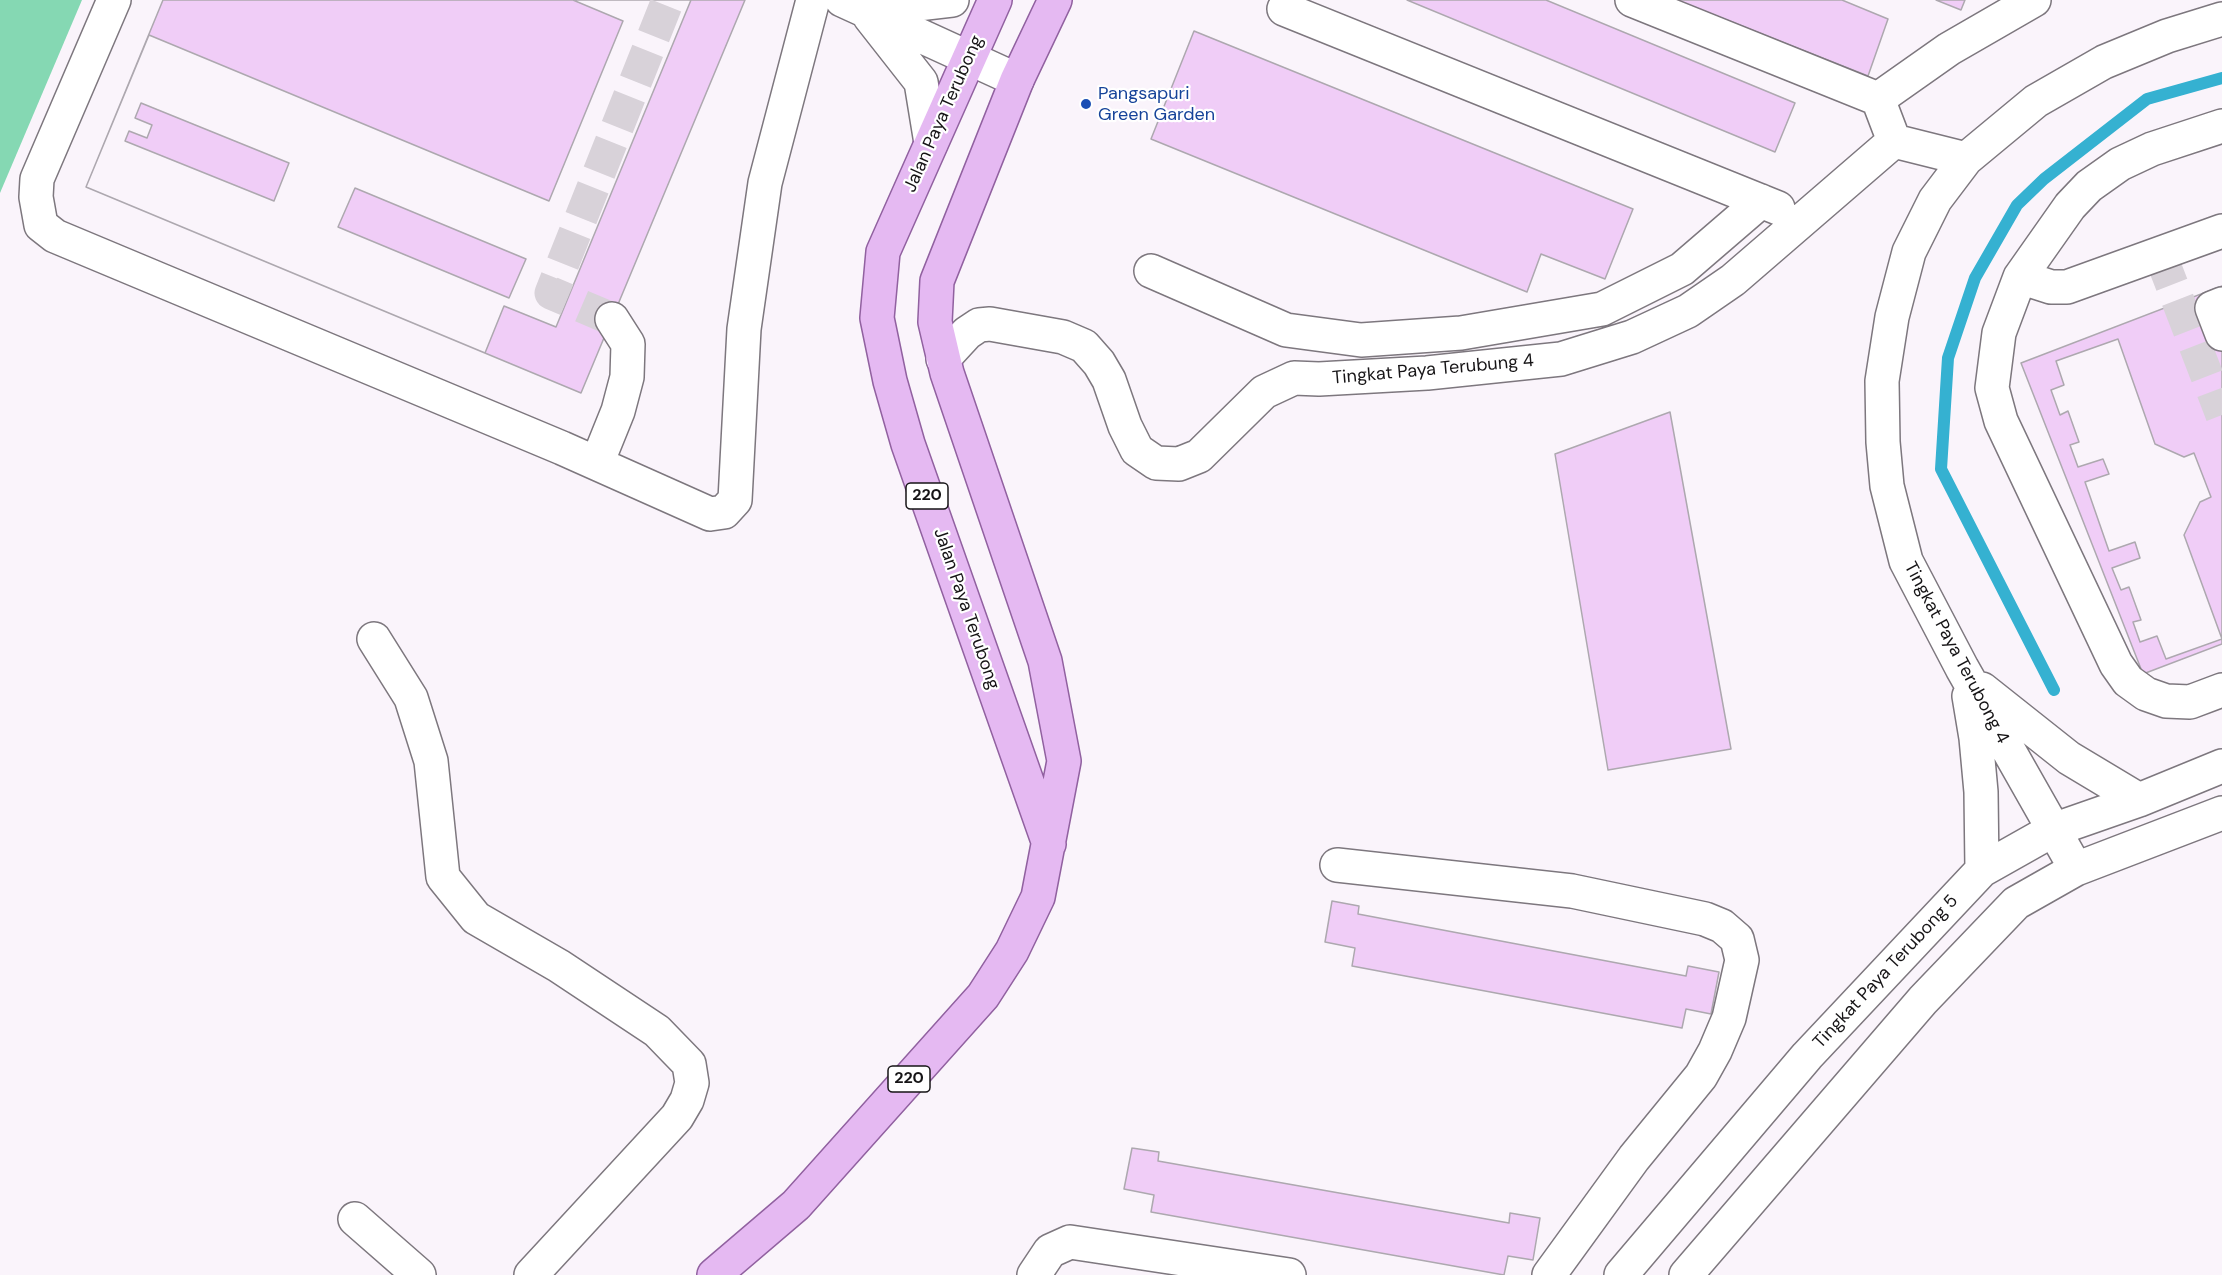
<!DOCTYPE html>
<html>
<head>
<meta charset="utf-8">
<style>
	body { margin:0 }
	canvas { display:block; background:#faf4fb }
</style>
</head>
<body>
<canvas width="2222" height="1275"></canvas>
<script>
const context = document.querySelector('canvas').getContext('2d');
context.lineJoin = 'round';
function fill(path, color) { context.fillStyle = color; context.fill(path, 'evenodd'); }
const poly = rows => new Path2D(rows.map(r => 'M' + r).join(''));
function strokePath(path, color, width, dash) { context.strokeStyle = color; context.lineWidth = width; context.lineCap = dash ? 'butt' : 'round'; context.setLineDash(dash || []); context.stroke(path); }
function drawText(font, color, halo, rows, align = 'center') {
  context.font = font + ' "DM Sans",sans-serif'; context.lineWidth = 4.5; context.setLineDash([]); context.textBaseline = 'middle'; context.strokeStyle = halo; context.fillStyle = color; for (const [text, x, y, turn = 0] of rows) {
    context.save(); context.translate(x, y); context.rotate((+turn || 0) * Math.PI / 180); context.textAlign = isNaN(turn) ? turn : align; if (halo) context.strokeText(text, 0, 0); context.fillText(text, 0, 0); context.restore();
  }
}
const green = poly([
	[0,0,82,0,0,193]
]);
const stream = poly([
	[2054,690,1941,469,1948,358,1975,278,2017,205,2044,179,2147,99,2222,78]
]);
const building = poly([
	[163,0,745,0,581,393,86,187,163,0],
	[573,0,691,0,556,327,504,306,485,353,86,187,149,35,549,201,623,21,573,0],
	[141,103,289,163,274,201,125,141,129,131,147,138,152,125,135,118,141,103],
	[355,188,526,259,509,298,338,227,355,188],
	[1407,0,1546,0,1795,103,1775,152,1407,0],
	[1676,0,1842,0,1888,19,1868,76,1676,0],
	[1936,0,1965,0,1961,10,1936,0],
	[1194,31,1633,209,1605,279,1541,254,1527,292,1151,139,1194,31],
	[2222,286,2222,644,2143,674,2021,363,2222,286],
	[2118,339,2155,444,2184,457,2194,453,2211,497,2200,502,2184,535,2222,639,2166,659,2157,636,2140,642,2133,622,2141,620,2129,587,2121,590,2112,568,2140,558,2135,542,2109,551,2085,482,2109,474,2103,459,2078,467,2070,445,2079,442,2068,411,2060,415,2051,390,2064,385,2056,361,2118,339],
	[1670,412,1731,749,1608,770,1555,454,1670,412],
	[1332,901,1359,906,1358,914,1686,976,1688,966,1719,972,1711,1014,1686,1009,1682,1028,1352,966,1355,948,1325,942,1332,901],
	[1132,1148,1159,1152,1158,1161,1509,1223,1510,1213,1540,1218,1533,1260,1508,1256,1504,1275,1151,1212,1154,1195,1124,1189,1132,1148]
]);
const minorTunnel = poly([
	[2160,254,2222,415],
	[612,319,551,293,668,0]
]);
const minor = poly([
	[114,0,37,179,36,197,41,225,55,236,562,448,710,514,724,512,735,500,744,329,765,183,813,0],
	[842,0,1017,80],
	[1632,0,1878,99,1894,141],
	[1284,9,1778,208],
	[866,10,952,0],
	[870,17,921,82,931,143],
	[1878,99,1949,49,2034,0],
	[2222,126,2152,149,2120,164,2089,186,2070,206,2020,277,1999,333,1992,388,2001,421,2116,664,2128,681,2146,694,2166,701,2190,702,2222,690],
	[1151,271,1286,330,1361,340,1461,333,1602,309,1682,269,1761,201],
	[2020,277,2051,287,2067,287,2222,231],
	[2222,304,2212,308,2222,334],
	[943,359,967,333,979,325,990,324,1063,337,1084,346,1099,363,1109,380,1125,426,1137,450,1156,463,1179,464,1199,456,1264,392,1294,378,1319,379,1427,373,1561,359,1632,337,1688,311,1733,280,1894,141,1966,159],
	[597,463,618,411,627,377,628,344,612,319],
	[374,639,411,698,431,761,443,877,476,918,559,966,657,1031,689,1064,692,1083,687,1100,677,1117,531,1275],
	[1982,689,2069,758,2139,800],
	[1969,696,1976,738,1981,792,1982,870],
	[1337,865,1572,891,1705,919,1722,926,1737,939,1742,960,1729,1018,1715,1051,1701,1076,1634,1158,1549,1275],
	[2076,869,1962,668,1906,561,1887,486,1883,442,1882,381,1892,317,1909,252,1935,200,1966,159,2036,101,2104,62,2167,36,2222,19],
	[355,1219,419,1275],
	[1034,1275,1050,1251,1070,1242,1289,1275],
	[1621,1275,1807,1056,1982,870,2053,830,2139,800,2222,766],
	[1686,1275,1923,1000,2016,903,2076,869,2222,813]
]);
const major = poly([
	[995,0,883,252,877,318,890,381,908,444,1049,844],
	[714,1275,796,1205,983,996,1012,951,1038,897,1064,761,1045,661,947,373,935,322,937,281,1017,80,1055,0]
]);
const markers = [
	[1086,104,6,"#1a4fb4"]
];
const shields = [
	[927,496,42],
	[909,1079,42]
];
const shieldNames = [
	["220",927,496],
	["220",909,1079]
];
const transitNames = [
	["Pangsapuri",1098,94],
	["Green Garden",1098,115]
];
const streetNames = [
	["Jalan Paya Terubong",944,114,-66],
	["Tingkat Paya Terubung 4",1433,370,-5],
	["Jalan Paya Terubong",966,609,71],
	["Tingkat Paya Terubong 4",1956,653,62],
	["Tingkat Paya Terubong 5",1886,972,-47]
];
fill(green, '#85d8b3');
strokePath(stream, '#35b1d1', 12);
fill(building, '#f0cdf7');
strokePath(building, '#ada8af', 1.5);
strokePath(minorTunnel, '#d8d2d9', 33, [33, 16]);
strokePath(minor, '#7d777e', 36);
strokePath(major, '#9161a0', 36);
strokePath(minor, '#fff', 33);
strokePath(major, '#e5b9f2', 33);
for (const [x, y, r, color] of markers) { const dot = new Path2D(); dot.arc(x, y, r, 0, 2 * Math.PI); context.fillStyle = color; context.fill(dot); strokePath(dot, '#fff', 2); }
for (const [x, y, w] of shields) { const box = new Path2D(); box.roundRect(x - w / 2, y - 13, w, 26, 4.5); context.fillStyle = '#fff'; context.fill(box); strokePath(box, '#161416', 1.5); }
drawText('bold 16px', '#161416', null, shieldNames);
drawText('18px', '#164399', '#fff', transitNames, 'left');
drawText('18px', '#161416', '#fff', streetNames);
</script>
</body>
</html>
